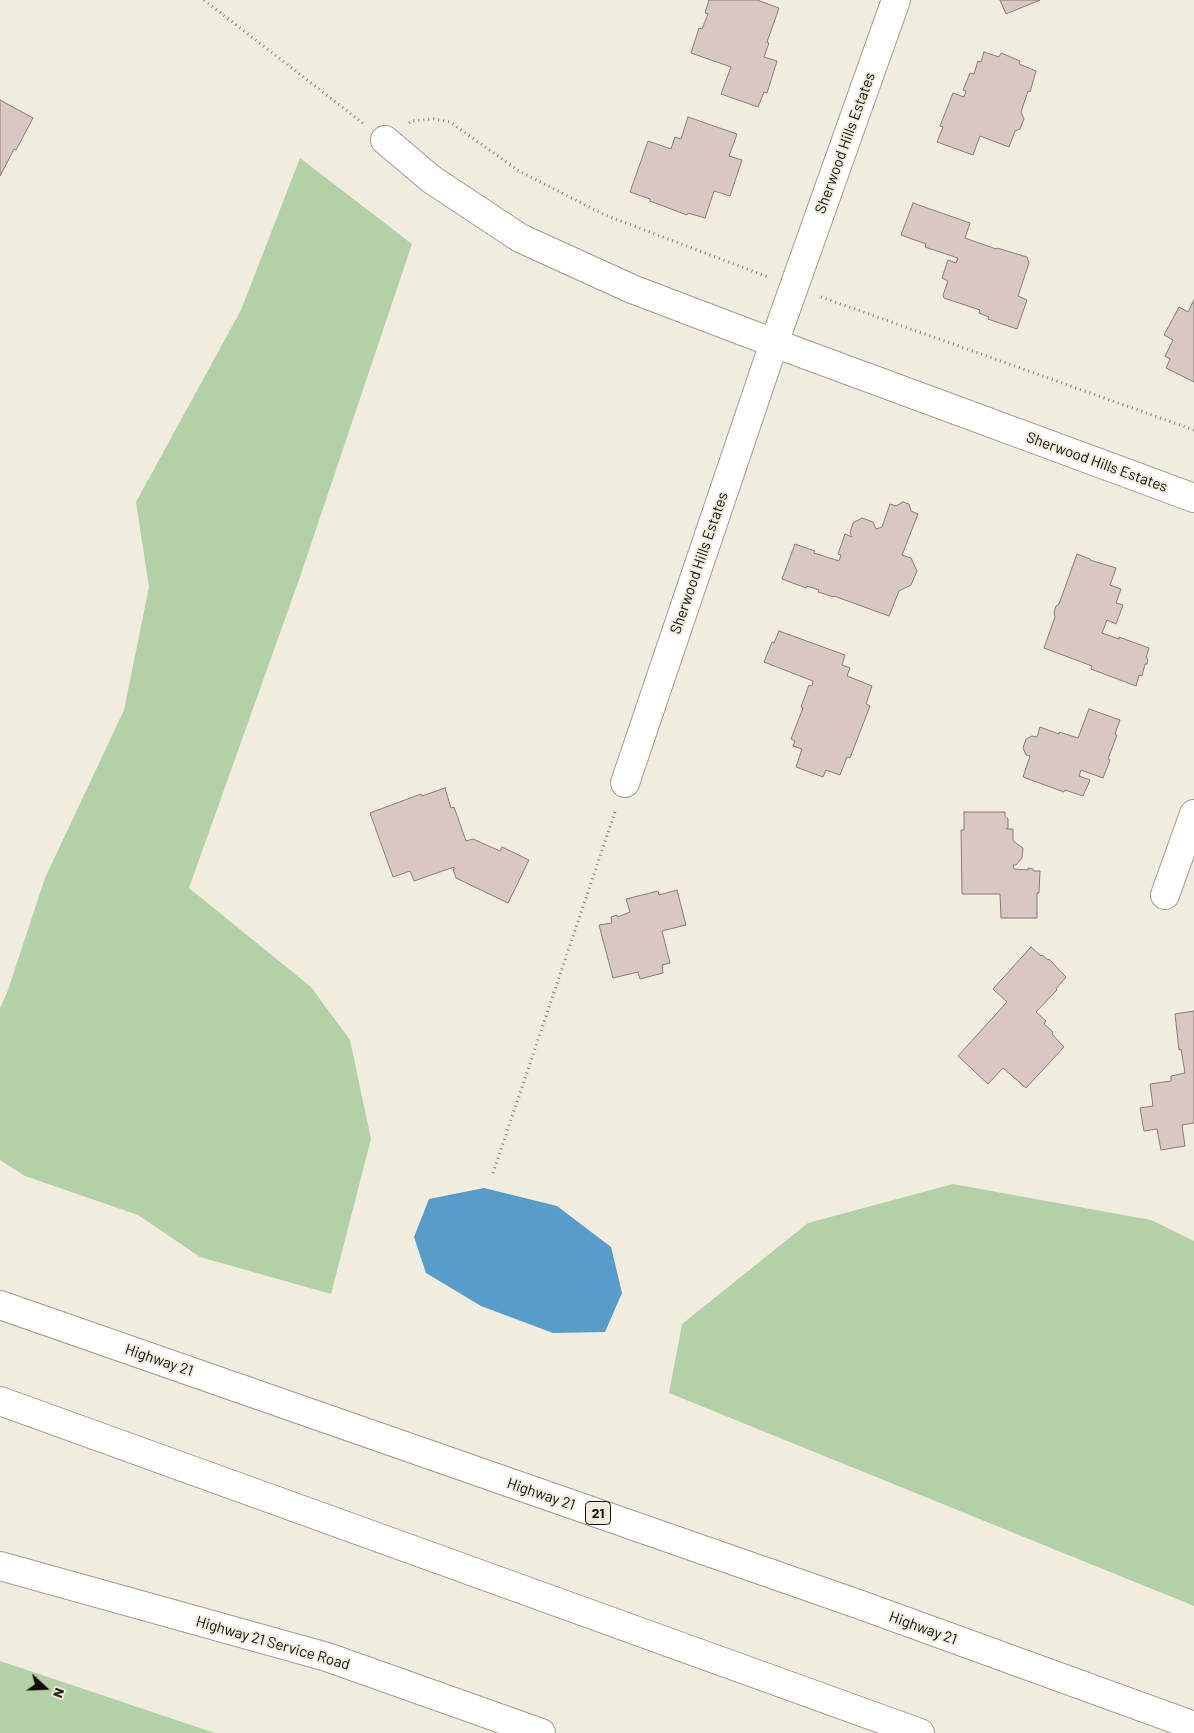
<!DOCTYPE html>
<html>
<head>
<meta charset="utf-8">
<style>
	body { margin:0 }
	#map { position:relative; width:1194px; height:1733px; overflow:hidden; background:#f1edde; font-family:Barlow,sans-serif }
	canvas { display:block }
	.north { position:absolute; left:20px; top:1663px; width:50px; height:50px; -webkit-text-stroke:4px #f1edde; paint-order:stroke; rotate:110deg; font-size:14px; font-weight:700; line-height:20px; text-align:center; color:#0d0c07 }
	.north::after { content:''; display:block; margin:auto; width:18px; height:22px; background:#0d0c07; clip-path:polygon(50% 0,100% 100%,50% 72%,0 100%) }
</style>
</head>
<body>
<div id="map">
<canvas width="1194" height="1733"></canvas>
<div class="north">N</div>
</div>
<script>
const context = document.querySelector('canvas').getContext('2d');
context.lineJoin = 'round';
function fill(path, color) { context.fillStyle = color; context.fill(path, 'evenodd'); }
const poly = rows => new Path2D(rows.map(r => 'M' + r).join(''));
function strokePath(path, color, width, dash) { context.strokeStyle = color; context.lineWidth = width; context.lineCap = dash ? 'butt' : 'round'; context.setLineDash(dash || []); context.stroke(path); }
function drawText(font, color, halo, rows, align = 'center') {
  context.font = font + ' Barlow,sans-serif'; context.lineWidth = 4; context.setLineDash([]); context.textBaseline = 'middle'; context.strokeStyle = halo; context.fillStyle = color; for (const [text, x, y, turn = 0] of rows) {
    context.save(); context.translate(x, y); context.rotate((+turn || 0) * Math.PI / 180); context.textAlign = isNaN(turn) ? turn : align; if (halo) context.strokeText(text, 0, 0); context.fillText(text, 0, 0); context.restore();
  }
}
const green = poly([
	[300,158,412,244,301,574,189,888,311,987,350,1040,371,1139,331,1294,200,1257,138,1215,25,1176,0,1160,0,1008,7,993,45,878,124,710,149,587,136,502,241,310],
	[953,1184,1151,1220,1194,1241,1194,1606,669,1393,682,1324,808,1223],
	[0,1661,215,1733,0,1733]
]);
const water = poly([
	[484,1188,557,1206,611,1247,622,1293,605,1332,553,1333,481,1306,426,1273,414,1237,429,1199]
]);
const building = poly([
	[709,0,757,0,779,8,767,42,769,43,764,57,777,61,767,93,764,92,758,107,721,94,731,67,691,53,699,28,702,29,708,14,705,13,709,0],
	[1000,0,1040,0,1006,14,1000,0],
	[984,52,999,57,1001,53,1020,61,1019,64,1036,71,1030,92,1028,91,1021,112,1024,119,1020,129,1015,131,1009,147,980,136,973,155,937,142,943,127,940,126,953,93,964,97,966,91,963,90,970,73,974,74,978,61,981,62,984,52],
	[0,100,33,118,16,150,14,149,0,176,0,100],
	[688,117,737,134,729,156,742,160,730,196,714,191,705,218,688,213,687,215,650,201,650,199,630,192,648,141,671,149,675,137,681,139,688,117],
	[913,203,970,223,965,238,996,249,997,248,1027,257,1029,263,1018,296,1027,300,1017,329,988,319,989,317,979,313,980,310,944,298,943,295,948,281,942,278,948,260,956,263,958,258,925,247,926,244,901,235,913,203],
	[1194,300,1194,382,1166,368,1170,359,1165,356,1173,340,1164,335,1179,307,1188,312,1194,300],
	[903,502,909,504,911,511,918,514,902,555,911,558,917,571,911,585,899,591,889,616,834,596,834,597,818,592,819,590,807,586,806,588,782,579,795,544,815,551,814,553,839,561,841,555,838,554,845,534,852,537,850,533,853,523,862,518,873,522,876,529,882,527,890,504,896,506,903,502],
	[1077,554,1090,559,1090,560,1116,568,1110,585,1121,589,1116,603,1123,605,1116,624,1107,620,1102,633,1119,639,1119,637,1149,648,1146,658,1148,659,1147,664,1145,664,1142,676,1139,675,1136,686,1091,669,1092,666,1044,648,1055,617,1054,612,1056,606,1059,604,1077,554],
	[779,631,845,655,842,665,850,668,847,676,872,686,866,704,870,706,850,758,847,757,840,775,826,770,823,777,796,767,802,749,793,746,795,741,791,739,803,708,801,707,809,685,812,686,813,681,764,662,772,642,774,643,779,631],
	[1089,709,1120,720,1115,734,1117,735,1108,759,1110,760,1103,778,1081,770,1079,776,1090,780,1083,796,1065,790,1064,792,1023,777,1030,756,1026,755,1023,748,1026,739,1032,736,1037,737,1040,727,1059,734,1059,732,1078,738,1089,709],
	[445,788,451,808,454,807,466,841,473,839,500,851,502,847,529,860,508,903,456,878,453,869,455,869,454,867,414,881,410,871,393,877,370,813,421,794,422,796,445,788],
	[964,812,1005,812,1005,816,1008,819,1008,828,1006,829,1013,829,1013,841,1023,848,1022,858,1016,865,1013,865,1014,869,1028,870,1028,868,1033,869,1034,871,1040,871,1039,893,1037,893,1037,918,1001,918,1000,894,962,894,961,830,964,830,964,812],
	[677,890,686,925,662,931,670,963,662,965,663,973,640,979,638,972,613,978,599,925,612,923,611,917,617,915,618,917,630,912,626,899,658,891,659,895,677,890],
	[1031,947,1041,956,1042,955,1048,960,1049,959,1066,977,1056,989,1057,990,1036,1012,1046,1021,1044,1024,1053,1032,1052,1034,1064,1047,1026,1088,1003,1068,988,1084,958,1056,1007,1002,993,989,1031,947],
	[1194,1011,1194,1123,1182,1125,1185,1146,1161,1150,1157,1129,1144,1131,1140,1108,1153,1106,1150,1084,1171,1081,1171,1076,1185,1073,1181,1049,1179,1050,1175,1014,1194,1011]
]);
const path = poly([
	[204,0,364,124],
	[409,123,412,121,434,119,450,122,519,171,605,215,768,277],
	[821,297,1194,430],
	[493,1173,616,809]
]);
const minor = poly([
	[385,140,431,179,520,238,632,289,774,343,1194,498],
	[625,783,774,343,896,0],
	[1165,895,1194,814],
	[0,1566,327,1657,541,1733]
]);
const major = poly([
	[0,1305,858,1604,1194,1726],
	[0,1401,920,1733]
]);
const shields = [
	[598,1513,25]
];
const shieldNames = [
	["21",598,1513]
];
const streetNames = [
	["Sherwood Hills Estates",845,143,-70],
	["Sherwood Hills Estates",1097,462,20],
	["Sherwood Hills Estates",699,563,-71],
	["Highway 21",159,1360,19],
	["Highway 21",541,1494,19],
	["Highway 21",923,1628,20],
	["Highway 21 Service Road",273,1643,16]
];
fill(green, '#b3d0a7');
fill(water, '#579dc9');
fill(building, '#d9c7c4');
strokePath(building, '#8b7b78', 1);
strokePath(minor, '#9f9c8e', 30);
strokePath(major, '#9f9c8e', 30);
strokePath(path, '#827f75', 3, [1, 4]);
strokePath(minor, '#fff', 28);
strokePath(major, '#fff', 28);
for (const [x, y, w] of shields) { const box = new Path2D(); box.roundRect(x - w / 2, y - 11.5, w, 23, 4); context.fillStyle = '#f1edde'; context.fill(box); strokePath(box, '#0d0c07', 1); }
drawText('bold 14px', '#0d0c07', null, shieldNames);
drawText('15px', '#0d0c07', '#f1edde', streetNames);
</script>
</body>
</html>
